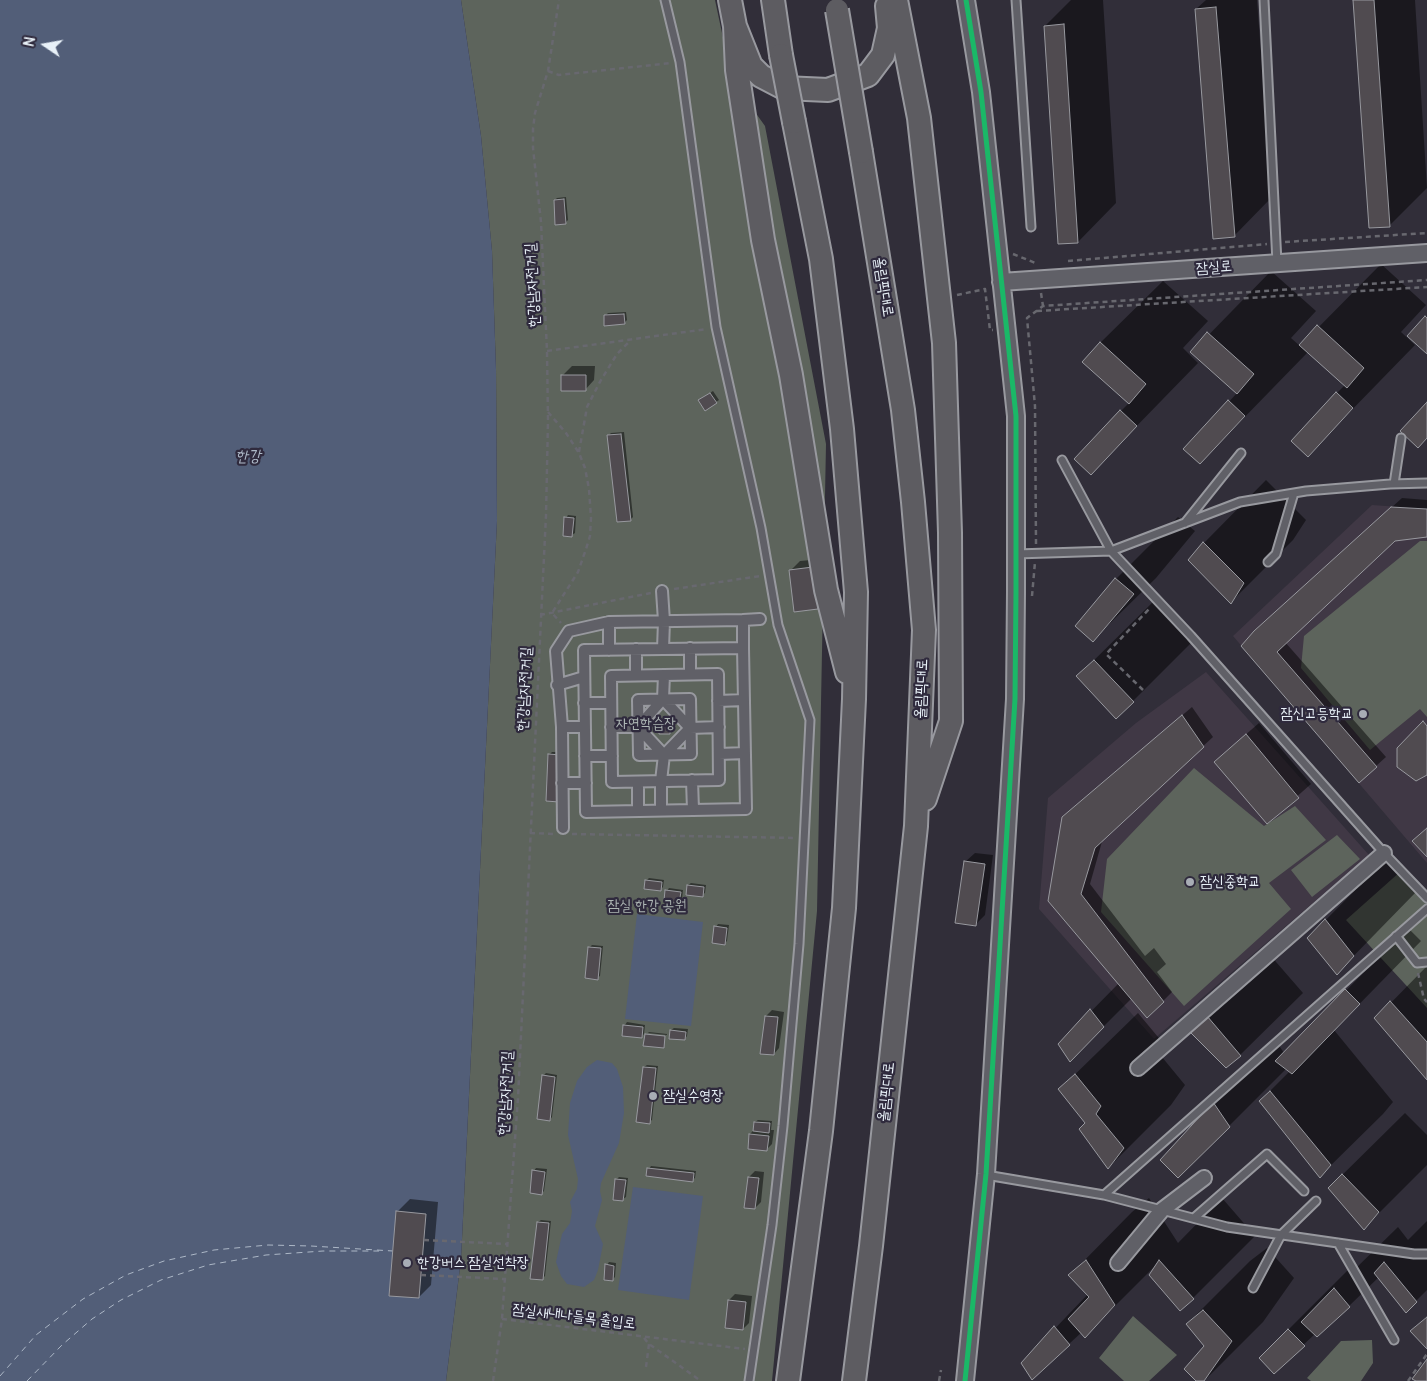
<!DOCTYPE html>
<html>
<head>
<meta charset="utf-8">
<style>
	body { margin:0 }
	#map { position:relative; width:1427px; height:1381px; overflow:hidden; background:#312e39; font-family:Pangolin,sans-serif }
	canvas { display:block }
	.north { position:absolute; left:20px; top:20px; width:50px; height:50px; -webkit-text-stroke:4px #2f2a3d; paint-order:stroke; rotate:282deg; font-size:14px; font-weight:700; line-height:20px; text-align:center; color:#e8f1f8 }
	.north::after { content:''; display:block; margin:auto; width:18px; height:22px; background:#e8f1f8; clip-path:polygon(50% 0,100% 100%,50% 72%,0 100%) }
</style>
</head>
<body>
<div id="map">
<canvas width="1427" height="1381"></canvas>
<div class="north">N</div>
</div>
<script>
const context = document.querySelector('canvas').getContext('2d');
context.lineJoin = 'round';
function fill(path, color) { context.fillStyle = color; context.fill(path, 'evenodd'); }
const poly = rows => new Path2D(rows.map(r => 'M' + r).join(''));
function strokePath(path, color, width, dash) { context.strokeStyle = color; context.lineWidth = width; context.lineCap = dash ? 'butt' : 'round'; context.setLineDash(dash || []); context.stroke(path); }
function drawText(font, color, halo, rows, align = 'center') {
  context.font = font + ' Pangolin,"Poor Story",sans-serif'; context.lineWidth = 4.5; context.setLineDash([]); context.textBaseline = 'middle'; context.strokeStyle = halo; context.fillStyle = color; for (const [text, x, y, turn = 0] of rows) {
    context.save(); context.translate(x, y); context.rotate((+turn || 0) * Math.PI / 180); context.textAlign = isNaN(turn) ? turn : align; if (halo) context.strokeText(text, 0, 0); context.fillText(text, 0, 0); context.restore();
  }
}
const built = poly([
	[1372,505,1427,509,1427,863,1233,636],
	[1206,672,1369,855,1154,1039,1039,909,1048,798,1136,723]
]);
const green = poly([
	[461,0,715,0,732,80,765,126,826,444,817,911,772,1381,446,1381,461,1259,497,521,496,369,492,251,481,136],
	[1420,541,1427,541,1427,717,1420,709,1370,750,1301,668,1304,636],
	[1194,768,1264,826,1295,806,1326,840,1269,883,1291,909,1184,1006,1101,912,1107,859],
	[1337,835,1360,859,1312,897,1291,870],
	[1401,871,1427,898,1427,1008,1346,920],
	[1133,1316,1177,1355,1149,1381,1124,1381,1099,1358],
	[1372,1340,1373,1363,1361,1381,1311,1381,1307,1378,1341,1341]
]);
const water = poly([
	[0,0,461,0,481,136,492,251,496,369,497,521,461,1259,446,1381,0,1381],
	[637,914,703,922,691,1026,625,1019],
	[597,1060,612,1063,617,1069,623,1087,624,1113,619,1143,601,1183,600,1191,602,1200,595,1226,603,1244,598,1270,594,1280,584,1287,567,1284,561,1276,556,1262,562,1234,570,1223,572,1211,570,1202,577,1189,578,1179,568,1135,570,1103,577,1081,587,1067],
	[633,1187,703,1196,689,1300,618,1290]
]);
const shadow = poly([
	[1071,0,1103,0,1116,203,1078,242,1045,26],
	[1206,0,1257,0,1272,197,1234,236,1196,9],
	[1354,0,1415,0,1427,188,1389,226],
	[566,197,568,220,565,223,555,200,557,198],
	[1381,264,1426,305,1401,332,1415,345,1308,455,1337,393,1345,385,1308,352,1200,463,1185,449,1237,393,1192,352,1271,271,1316,311,1291,338,1300,346],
	[1163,281,1208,321,1183,348,1198,363,1091,473,1121,411,1129,403,1100,343],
	[626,312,627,320,624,323,605,316,608,313],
	[572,366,595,366,594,380,585,390,563,375],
	[713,391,719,400,716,402,702,398],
	[624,432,633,517,631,519,608,436,611,433],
	[1266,480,1306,520,1293,540,1231,602,1190,559,1204,543],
	[1402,498,1427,500,1427,536,1394,540,1285,642,1386,757,1376,766,1243,646,1265,622],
	[568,515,576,516,575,533,572,535,566,518],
	[1178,517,1195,531,1156,578,1093,640,1116,579],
	[822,559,826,599,817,608,790,571,800,561],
	[1157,598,1195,639,1133,701,1078,676],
	[1192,707,1213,737,1103,838,1090,884,1145,956,1154,948,1166,964,1157,972,1172,992,1163,1001,1132,998,1070,1060,1059,1044,1119,983,1050,901,1073,808],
	[663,719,672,719,672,730,670,732,660,722],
	[1259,723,1311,784,1267,823,1228,750],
	[552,752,563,752,561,798,549,755],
	[975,853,993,855,985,915,976,924,965,862],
	[1388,857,1416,892,1337,973,1308,938],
	[649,878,664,880,663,887,660,890,646,881],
	[691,883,706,885,705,893,702,895,688,885],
	[669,888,683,890,682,899,679,902,667,891],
	[718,924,729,925,727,941,724,944,716,927],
	[1408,928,1421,941,1334,1030,1393,1102,1383,1114,1320,1176,1260,1101,1290,1071,1286,1069,1178,1177,1213,1103,1276,1041,1284,1053],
	[592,945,603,946,600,976,597,978,590,947],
	[1270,955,1303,993,1240,1055,1192,1032],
	[1427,966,1427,1078,1376,1018],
	[772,1010,784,1012,779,1048,774,1054,766,1016],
	[1138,1013,1163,1043,1157,1051,1185,1085,1171,1105,1109,1167,1086,1123,1060,1089],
	[627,1022,645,1025,644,1034,642,1037,623,1035,625,1025],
	[674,1028,688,1029,687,1036,685,1039,671,1030],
	[649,1032,667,1034,667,1035,648,1033],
	[647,1065,658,1066,652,1120,649,1122,644,1067],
	[546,1073,557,1075,552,1117,550,1120,543,1076],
	[1405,1113,1427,1135,1427,1165,1364,1228,1329,1188],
	[758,1120,772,1121,771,1130,774,1130,772,1144,766,1150,749,1148,750,1134,754,1130,755,1122],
	[651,1166,696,1171,695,1178,692,1180,649,1169],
	[536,1168,547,1169,544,1191,542,1193,534,1171],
	[755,1171,764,1172,761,1202,755,1208,749,1177],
	[619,1177,628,1178,626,1197,623,1199,616,1180],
	[1149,1198,1178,1243,1222,1198,1255,1236,1193,1298,1153,1268,1085,1336,1082,1332,1032,1378,1022,1363,1088,1294,1070,1275,1132,1212],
	[410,1199,438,1202,431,1285,419,1297,397,1212],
	[541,1220,551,1221,545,1276,542,1279,538,1222],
	[1427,1221,1427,1290,1406,1311,1379,1277,1349,1306,1315,1334,1274,1372,1260,1358,1351,1267,1354,1270,1398,1227,1408,1240],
	[1267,1248,1294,1278,1263,1322,1204,1381,1197,1381,1206,1346,1187,1324,1250,1261],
	[609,1262,616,1263,615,1277,612,1280,607,1265],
	[735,1294,752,1296,749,1323,743,1329,729,1300]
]);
const ferry = poly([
	[0,1376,36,1335,83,1299,126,1275,164,1261,214,1250,268,1245,311,1246,393,1251],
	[27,1381,62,1345,92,1319,121,1300,161,1280,208,1265,266,1255,323,1251,379,1251]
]);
const building = poly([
	[1353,0,1374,0,1390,227,1369,228,1353,0],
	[1216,7,1235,237,1213,239,1195,9,1216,7],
	[1064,24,1078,243,1058,244,1044,26,1064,24],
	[564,199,566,224,555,225,554,200,564,199],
	[624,314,625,324,604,326,604,315,624,314],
	[1425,316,1427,318,1427,354,1407,336,1425,316],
	[1317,325,1364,368,1347,388,1299,345,1317,325],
	[1207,332,1254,374,1237,394,1190,352,1207,332],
	[1100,342,1146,384,1129,404,1082,362,1100,342],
	[561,375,586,375,586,391,561,391,561,375],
	[1336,392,1353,408,1308,457,1291,441,1336,392],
	[710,393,717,403,705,411,698,400,710,393],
	[1228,400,1245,416,1200,464,1183,449,1228,400],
	[1427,402,1427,438,1418,448,1400,431,1427,402],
	[1120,410,1137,426,1091,475,1074,459,1120,410],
	[621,434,631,521,617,522,607,435,621,434],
	[1391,507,1427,509,1427,537,1395,541,1277,652,1377,767,1359,783,1241,646,1254,631,1391,507],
	[564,517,574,518,572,537,563,536,564,517],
	[1203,542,1244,583,1231,604,1188,560,1203,542],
	[813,567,818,609,794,612,789,570,813,567],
	[1115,578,1134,594,1093,642,1075,626,1115,578],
	[1094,660,1134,702,1116,719,1076,676,1094,660],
	[1182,715,1204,747,1095,848,1081,894,1164,1002,1147,1018,1048,901,1062,817,1182,715],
	[659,721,670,722,670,734,659,734,659,721],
	[1423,721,1427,726,1427,775,1416,781,1397,767,1397,748,1423,721],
	[1246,734,1299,798,1267,824,1214,762,1246,734],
	[548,754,561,755,559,802,546,801,548,754],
	[1427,828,1427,857,1412,841,1427,828],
	[964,861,985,864,976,926,955,923,964,861],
	[645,880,662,882,661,891,644,889,645,880],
	[687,885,704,887,703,897,686,895,687,885],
	[665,890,681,892,679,903,664,901,665,890],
	[1325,919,1354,956,1337,975,1307,938,1325,919],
	[714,926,727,928,725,945,712,943,714,926],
	[588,947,601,948,598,980,585,978,588,947],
	[1345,989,1360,1004,1292,1074,1275,1061,1345,989],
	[1390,1001,1427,1042,1427,1080,1374,1018,1390,1001],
	[1090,1009,1104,1027,1070,1062,1058,1044,1090,1009],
	[765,1016,778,1017,774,1055,760,1054,765,1016],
	[1207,1016,1241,1056,1226,1068,1190,1032,1207,1016],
	[623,1025,643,1027,642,1038,622,1036,623,1025],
	[670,1030,686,1032,685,1040,669,1039,670,1030],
	[645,1034,665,1036,664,1048,643,1046,645,1034],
	[643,1067,656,1068,650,1124,636,1122,643,1067],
	[1075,1074,1101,1106,1096,1114,1124,1148,1108,1169,1079,1129,1085,1123,1058,1089,1075,1074],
	[542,1075,555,1077,550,1121,537,1119,542,1075],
	[1270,1091,1331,1165,1320,1178,1259,1101,1270,1091],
	[1213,1102,1230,1127,1178,1178,1160,1160,1213,1102],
	[754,1122,770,1123,769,1133,753,1131,754,1122],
	[749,1134,769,1136,767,1151,748,1149,749,1134],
	[647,1168,694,1173,693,1182,646,1176,647,1168],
	[532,1170,545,1172,542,1195,530,1193,532,1170],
	[1342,1174,1379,1212,1364,1230,1328,1188,1342,1174],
	[748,1177,759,1178,755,1209,744,1208,748,1177],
	[615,1179,626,1180,623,1201,613,1200,615,1179],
	[396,1211,426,1214,419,1298,389,1296,396,1211],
	[537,1222,549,1223,543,1280,530,1279,537,1222],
	[1086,1260,1115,1305,1085,1338,1068,1319,1089,1297,1068,1275,1086,1260],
	[1159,1260,1194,1299,1180,1311,1149,1275,1159,1260],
	[1384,1262,1417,1302,1406,1313,1374,1273,1384,1262],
	[605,1264,614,1266,613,1281,604,1280,605,1264],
	[1334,1288,1350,1307,1317,1337,1301,1322,1334,1288],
	[728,1300,746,1302,743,1330,725,1328,728,1300],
	[1203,1310,1232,1341,1204,1381,1196,1381,1184,1369,1204,1346,1186,1324,1203,1310],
	[1427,1317,1427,1349,1410,1331,1427,1317],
	[1054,1326,1070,1345,1032,1380,1021,1363,1054,1326],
	[1288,1329,1305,1346,1274,1374,1259,1358,1288,1329],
	[1427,1359,1427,1381,1416,1381,1412,1379,1427,1359]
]);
const path = poly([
	[548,71,559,75,671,63],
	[1285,242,1427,233],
	[1013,254,1038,264],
	[1068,261,1267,244],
	[1041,293,1043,306],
	[957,295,985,289,990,330,993,330],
	[1037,311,1427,287],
	[547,351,707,329],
	[548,412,566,433,579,453,585,468,589,489,591,518,590,536,586,549,578,572,552,613,561,623],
	[579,452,587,407,601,380,617,354,630,341],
	[1036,544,1035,406,1027,318,1043,306,1427,280],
	[674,589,760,576],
	[1032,596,1035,562],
	[540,615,651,593],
	[1143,690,1106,654,1151,607],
	[530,833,554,834],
	[572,834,796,838],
	[1418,973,1424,999,1427,1002],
	[424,1240,507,1244],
	[421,1275,504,1279],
	[502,1319,745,1349],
	[644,1338,649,1344,701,1381],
	[646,1367,649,1344],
	[493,1381,502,1319,518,1098,546,515,548,420,547,351,541,222,533,148,533,129,535,113,548,71,559,0],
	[939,1381,941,1370],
	[1408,1381,1427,1354]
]);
const service = poly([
	[665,0,680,62,716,327,761,528,778,625,810,720,799,944,783,1126,772,1225,749,1381],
	[1016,0,1031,227],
	[1264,0,1277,263],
	[1062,460,1111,551,1191,636,1384,853,1427,898],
	[1394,484,1401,438],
	[1185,523,1241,453],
	[1016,554,1111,551,1240,502,1306,491,1390,484,1427,483],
	[1268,562,1276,554,1294,493],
	[1396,936,1417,963,1427,962],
	[986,1175,1104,1195,1227,1227,1414,1254,1427,1254],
	[1104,1195,1427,909],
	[1194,1218,1267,1154,1304,1191],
	[1338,1243,1394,1340],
	[1253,1288,1281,1235,1316,1201]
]);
const pedestrian = poly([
	[662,591,664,621,663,649],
	[743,620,760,619],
	[690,648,690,674],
	[743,648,746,809,586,812,584,650,743,648],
	[636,649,636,675],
	[609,650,609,622],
	[718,674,719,780,612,782,611,676,718,674],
	[557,685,584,677],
	[663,699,664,675],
	[690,699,691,754,639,755,638,700,690,699],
	[718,701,744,700],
	[584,703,611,703],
	[562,727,585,727],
	[611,727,638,727],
	[690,728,663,699,638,727,664,755,690,728,719,727],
	[719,754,745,753],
	[585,756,612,756],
	[692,780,693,810],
	[562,783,586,783],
	[661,810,661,781,664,755],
	[638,811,638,782],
	[563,828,562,727,556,651,569,631,609,622,743,620,743,648]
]);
const minor = poly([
	[1138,1068,1384,853],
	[1118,1263,1162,1210,1204,1178]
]);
const tertiary = poly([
	[1001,282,1427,253],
	[965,1381,986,1174,1015,699,1016,592,1016,416,981,92,966,0]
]);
const trunk = poly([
	[730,0,735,26,751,66,761,76,784,88,828,90,868,75,883,55,889,28,887,6],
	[773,0,781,55],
	[896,0,919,118,944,343,950,533,951,721,925,799],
	[735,26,737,70,763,240,791,375,826,590,847,672],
	[788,1381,821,1131,844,908,854,699,856,592,842,429,821,259,794,122],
	[854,1381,871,1246,916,826,924,630,913,502,903,410,861,152]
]);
const trunkBridge = poly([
	[837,10,861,152],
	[781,55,794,122]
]);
const bus1 = poly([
	[965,1381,986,1174,1015,699,1016,592,1016,416,981,92,966,0]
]);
const markers = [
	[1363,714,5,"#a8adb5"],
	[1190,882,5,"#a8adb5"],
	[653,1096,5,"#a8adb5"],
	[407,1263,5,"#a8adb5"]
];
const streetNames = [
	["잠실로",1214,268,-4],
	["한강남자전거길",533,285,-93],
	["올림픽대로",883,287,81],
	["한강남자전거길",525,689,-87],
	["올림픽대로",922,689,-88],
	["올림픽대로",887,1092,-84],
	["한강남자전거길",506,1093,-87],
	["잠실새내나들목 출입로",574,1317,7]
];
const poiNames = [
	["잠신고등학교",1353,714,"right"],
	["잠신중학교",1200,882],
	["잠실수영장",663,1096],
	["한강버스 잠실선착장",417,1263]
];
const parkNames = [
	["자연학습장",646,724],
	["잠실 한강 공원",647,906]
];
const waterNames = [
	["한강",248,457]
];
fill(built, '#403845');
fill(green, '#5d645c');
fill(water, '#525e78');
fill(shadow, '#0007');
strokePath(ferry, '#adb8c7', 1, [6, 5]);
fill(building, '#504b50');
strokePath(building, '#98999f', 1);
strokePath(service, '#98999f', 11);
strokePath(pedestrian, '#98999f', 14);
strokePath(minor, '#98999f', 18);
strokePath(tertiary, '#98999f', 20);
strokePath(trunk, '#98999f', 26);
strokePath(path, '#68686f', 2.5, [5, 4]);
strokePath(service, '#606067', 7);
strokePath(pedestrian, '#606067', 10);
strokePath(minor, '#606067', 14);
strokePath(tertiary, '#606067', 16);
strokePath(trunk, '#5d5c61', 22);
strokePath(trunkBridge, '#98999f', 26, []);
strokePath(trunkBridge, '#5d5c61', 22);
strokePath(bus1, '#1ab867', 5);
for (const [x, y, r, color] of markers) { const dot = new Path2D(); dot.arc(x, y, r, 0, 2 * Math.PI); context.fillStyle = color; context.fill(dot); strokePath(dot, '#2f2a3d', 2); }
drawText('15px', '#e8f1f8', '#2f2a3d', streetNames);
drawText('15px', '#e8f1f8', '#2f2a3d', poiNames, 'left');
drawText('15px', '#adb6b4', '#2f2a3d', parkNames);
drawText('italic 16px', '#adb8c7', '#2f2a3d', waterNames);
</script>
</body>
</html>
